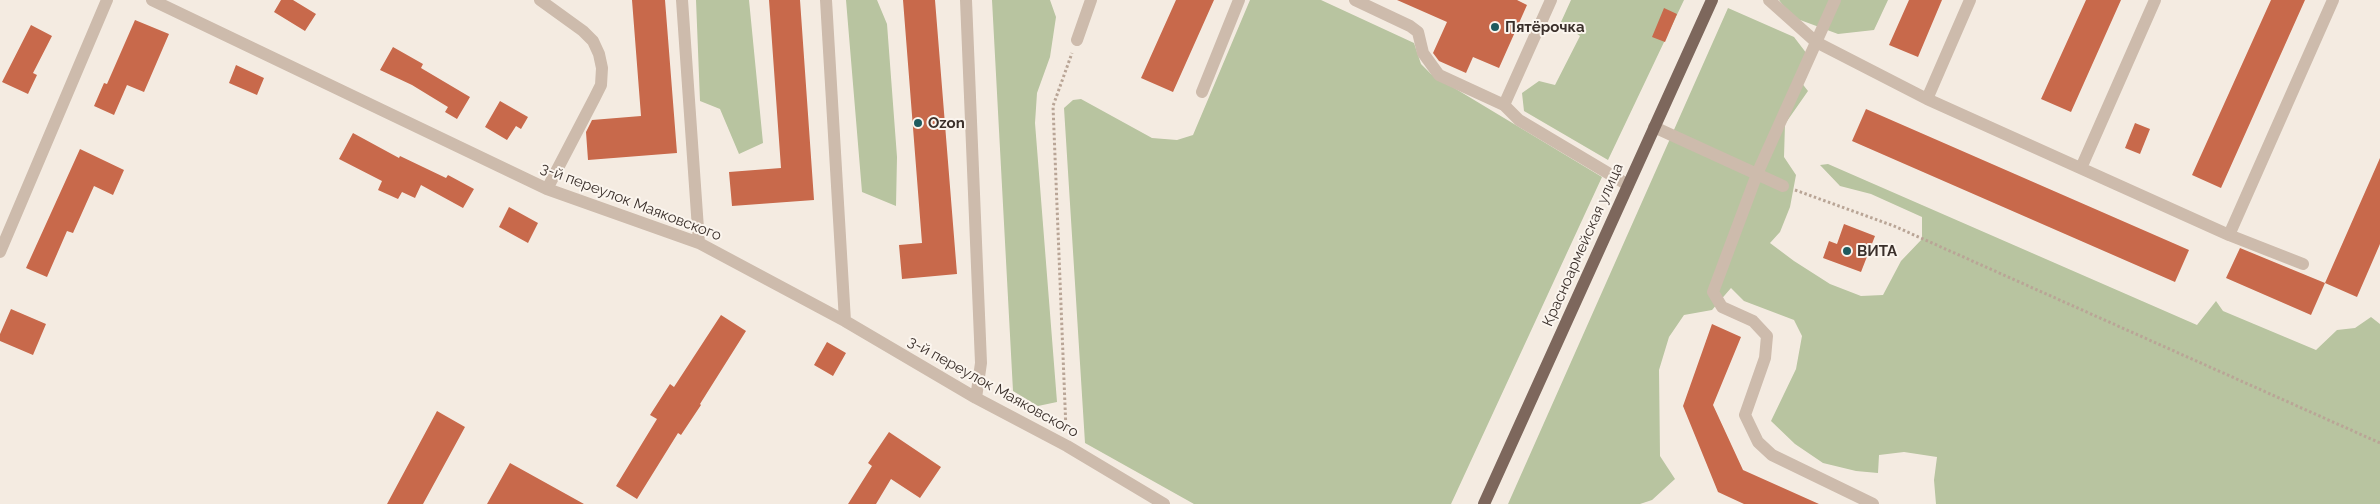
<!DOCTYPE html>
<html>
<head>
<meta charset="utf-8">
<style>
	body { margin:0 }
	canvas { display:block; background:#f4ebe1 }
</style>
</head>
<body>
<canvas width="2380" height="504"></canvas>
<script>
const context = document.querySelector('canvas').getContext('2d');
context.lineJoin = 'round';
function fill(path, color) { context.fillStyle = color; context.fill(path, 'evenodd'); }
const poly = rows => new Path2D(rows.map(r => 'M' + r).join(''));
function strokePath(path, color, width, dash) { context.strokeStyle = color; context.lineWidth = width; context.lineCap = dash ? 'butt' : 'round'; context.setLineDash(dash || []); context.stroke(path); }
function drawText(font, color, halo, rows, align = 'center') {
  context.font = font + ' Raleway,sans-serif'; context.lineWidth = 4; context.setLineDash([]); context.textBaseline = 'middle'; context.strokeStyle = halo; context.fillStyle = color; for (const [text, x, y, turn = 0] of rows) {
    context.save(); context.translate(x, y); context.rotate((+turn || 0) * Math.PI / 180); context.textAlign = isNaN(turn) ? turn : align; if (halo) context.strokeText(text, 0, 0); context.fillText(text, 0, 0); context.restore();
  }
}
const green = poly([
	[696,0,749,0,763,143,739,154,720,109,700,101],
	[846,0,877,0,887,24,897,157,896,206,862,192],
	[992,0,1050,0,1056,17,1050,57,1037,93,1035,123,1057,402,1038,406,1013,391],
	[1250,0,1321,0,1414,43,1421,64,1431,74,1602,177,1451,504,1194,504,1085,443,1064,108,1073,100,1081,99,1152,138,1177,140,1193,135],
	[1571,0,1684,0,1608,160,1524,111,1522,93,1539,81,1555,85,1580,36,1561,22],
	[1779,0,1888,0,1874,30,1838,34,1792,17],
	[1728,8,1794,37,1807,54,1797,77,1808,91,1785,124,1784,157,1796,175,1790,207,1780,232,1770,243,1794,261,1830,284,1861,296,1883,295,1901,261,1922,239,1922,217,1871,194,1840,186,1820,165,1828,164,2197,325,2216,301,2223,311,2316,350,2337,330,2355,328,2371,317,2380,324,2380,504,1936,504,1934,480,1937,457,1904,452,1879,455,1878,473,1856,471,1823,463,1795,444,1771,421,1796,369,1802,336,1794,320,1744,301,1731,288,1712,310,1684,315,1669,337,1659,370,1660,456,1675,479,1652,500,1640,504,1508,504]
]);
const building = poly([
	[281,0,293,0,316,14,305,31,274,12],
	[632,0,665,0,677,153,588,160,586,132,592,120,641,116],
	[769,0,800,0,814,200,732,206,729,172,781,168],
	[903,0,935,0,957,274,902,279,899,245,922,243],
	[1176,0,1214,0,1173,92,1141,78],
	[1397,0,1517,0,1527,5,1499,68,1473,57,1466,73,1439,61,1433,53,1447,22],
	[1909,0,1942,0,1918,57,1889,45],
	[2086,0,2121,0,2071,112,2041,99],
	[2271,0,2305,0,2221,188,2192,175],
	[1664,8,1677,14,1665,42,1652,37],
	[135,20,169,34,144,92,127,85,114,115,94,106,104,83,107,84],
	[31,25,52,36,33,73,37,75,28,94,2,82],
	[393,47,423,64,421,68,470,97,457,119,445,112,448,107,412,85,380,70],
	[236,65,264,78,257,95,229,83],
	[500,101,528,117,521,129,516,126,507,140,485,127],
	[1866,109,2189,250,2175,282,1852,141],
	[2135,123,2150,129,2140,154,2125,148],
	[353,133,399,158,400,156,446,178,448,175,474,189,463,208,421,185,415,198,402,192,398,199,378,190,382,181,339,159],
	[80,149,124,170,113,195,94,186,73,233,67,231,47,277,26,268],
	[2380,158,2380,244,2357,297,2325,283],
	[509,207,538,223,528,243,499,227],
	[1844,224,1875,236,1861,272,1823,258,1829,241,1837,244],
	[2240,248,2325,283,2311,315,2226,278],
	[11,309,46,324,33,355,0,341,0,334],
	[721,315,746,331,700,404,701,405,681,435,678,433,637,499,616,486,657,419,650,415,670,384,674,387],
	[1712,324,1741,337,1713,405,1743,470,1819,504,1744,504,1718,492,1683,406],
	[827,342,846,353,833,376,814,365],
	[437,411,465,427,423,504,387,504],
	[889,432,941,467,920,498,891,479,876,504,848,504,872,466,868,463],
	[510,463,584,504,487,504]
]);
const path = poly([
	[1795,190,1894,226,2380,443],
	[1066,430,1053,106,1072,53]
]);
const minor = poly([
	[152,0,547,189,699,243,845,321,976,398,1067,446,1164,504],
	[540,0,583,31,593,41,599,54,602,68,601,85,594,99,547,189],
	[682,0,699,243],
	[826,0,845,321],
	[966,0,981,363,976,398],
	[1355,0,1410,26,1418,32,1423,53,1439,75,1504,105],
	[1551,0,1504,105,1519,120,1628,185],
	[1769,0,1816,42,1927,99,2229,235,2303,264],
	[1835,0,1757,174,1713,292,1722,307,1753,321,1767,336,1765,358,1745,415,1758,442,1772,455,1873,504],
	[1077,40,1091,0],
	[1202,92,1239,0],
	[1927,99,1970,0],
	[1654,127,1783,186],
	[2081,168,2155,0],
	[2229,235,2333,0],
	[0,252,107,0]
]);
const major = poly([
	[1484,504,1712,0]
]);
const markers = [
	[1495,27,5,"#1f5a5e"],
	[918,123,5,"#1f5a5e"],
	[1847,251,5,"#1f5a5e"]
];
const poiNames = [
	["Пятёрочка",1505,27],
	["Ozon",928,123],
	["ВИТА",1857,251]
];
const streetNames = [
	["3-й переулок Маяковского",631,202,21],
	["Красноармейская улица",1583,245,-66],
	["3-й переулок Маяковского",993,387,29]
];
fill(green, '#b8c4a0');
fill(building, '#c8694b');
strokePath(path, '#b9a596', 3, [2.5, 2.5]);
strokePath(minor, '#cdbbac', 12);
strokePath(major, '#7d675c', 12);
for (const [x, y, r, color] of markers) { const dot = new Path2D(); dot.arc(x, y, r, 0, 2 * Math.PI); context.fillStyle = color; context.fill(dot); strokePath(dot, '#fbf5ee', 2); }
drawText('bold 15px', '#3b302b', '#fbf5ee', poiNames, 'left');
drawText('15px', '#3b302b', '#fbf5ee', streetNames);
</script>
</body>
</html>
